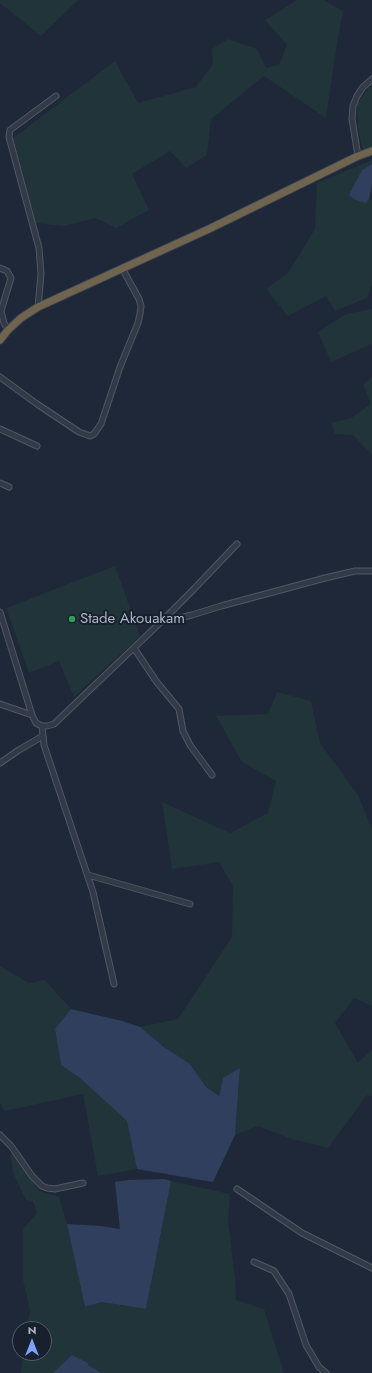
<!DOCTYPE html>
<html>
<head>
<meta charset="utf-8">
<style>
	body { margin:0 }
	#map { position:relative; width:372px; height:1373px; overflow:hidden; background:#1f2838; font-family:Jost,sans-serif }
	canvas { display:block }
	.north { position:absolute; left:12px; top:1321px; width:40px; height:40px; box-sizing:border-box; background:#181f2d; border:1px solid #545b6a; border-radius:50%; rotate:0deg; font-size:11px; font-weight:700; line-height:16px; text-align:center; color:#adb4c5 }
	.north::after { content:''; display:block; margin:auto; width:14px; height:18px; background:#7aa3fc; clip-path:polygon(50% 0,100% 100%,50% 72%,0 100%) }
</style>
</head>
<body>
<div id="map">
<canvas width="372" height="1373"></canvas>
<div class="north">N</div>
</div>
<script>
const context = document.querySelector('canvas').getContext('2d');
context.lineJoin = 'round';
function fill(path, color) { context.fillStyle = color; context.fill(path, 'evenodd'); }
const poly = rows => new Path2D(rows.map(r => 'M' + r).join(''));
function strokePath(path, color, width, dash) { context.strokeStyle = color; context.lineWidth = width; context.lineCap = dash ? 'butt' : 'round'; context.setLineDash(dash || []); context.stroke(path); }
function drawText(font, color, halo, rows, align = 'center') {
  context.font = font + ' Jost,sans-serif'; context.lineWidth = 4; context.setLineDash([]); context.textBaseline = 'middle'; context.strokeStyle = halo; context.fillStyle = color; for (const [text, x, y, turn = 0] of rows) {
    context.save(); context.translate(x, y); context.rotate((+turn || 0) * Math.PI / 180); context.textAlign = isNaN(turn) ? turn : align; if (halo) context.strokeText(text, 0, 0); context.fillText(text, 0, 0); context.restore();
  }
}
const green = poly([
	[0,0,78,0,41,36,0,3],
	[297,0,324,0,343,11,336,50,326,118,264,76,211,119,207,155,186,168,170,151,132,174,149,210,116,228,95,218,64,226,36,223,13,138,115,61,138,103,196,87,213,64,212,49,228,39,257,49,266,68,279,65,287,45,265,20],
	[372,85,372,147,363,151,358,129,357,104,369,87],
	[372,160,372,164,362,170,355,185,365,203,369,199,372,200,372,285,367,298,335,311,326,296,288,316,266,289,288,273,315,229,317,183],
	[372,309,372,344,331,362,318,332,346,314],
	[372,377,372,455,353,435,335,434,332,423,351,418,371,404,363,384],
	[115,566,140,636,74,697,59,661,29,673,6,608],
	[277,692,311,701,320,743,358,795,372,829,372,1006,354,998,335,1023,358,1063,372,1049,372,1096,367,1095,328,1148,292,1139,258,1126,235,1135,240,1069,223,1078,219,1096,206,1087,190,1064,164,1047,140,1027,178,1019,232,937,233,886,219,862,172,869,162,802,230,833,268,813,276,781,242,762,216,716,268,714],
	[0,966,29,983,45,980,71,1009,55,1029,61,1065,81,1079,128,1121,137,1169,98,1176,83,1094,5,1111,0,1104],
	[14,1154,39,1191,59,1197,67,1224,85,1307,102,1302,146,1309,171,1181,230,1194,228,1220,235,1278,236,1300,264,1309,284,1373,21,1373,23,1353,44,1353,44,1329,27,1329,30,1310,23,1280,23,1229,37,1213,33,1201,26,1200,14,1175,10,1155]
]);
const water = poly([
	[372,164,372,184,369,199,366,203,356,200,349,195,362,170],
	[71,1009,122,1021,140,1027,164,1047,190,1064,206,1087,219,1096,223,1078,240,1068,235,1135,213,1182,137,1169,127,1121,81,1079,61,1065,55,1029],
	[164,1179,171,1181,146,1309,102,1302,85,1307,67,1224,101,1226,120,1229,115,1182,128,1180],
	[72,1355,88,1363,88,1365,101,1373,53,1373]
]);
const minor = poly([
	[358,156,352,119,353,106,357,96,363,87,372,79],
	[0,268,7,271,11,278,1,311,4,323,8,330],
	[38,307,41,274,39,248,9,137,10,130,56,96],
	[0,377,37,404,79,432,90,436,94,434,101,424,120,367,138,323,140,314,141,306,139,299,122,268],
	[0,429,37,446],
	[0,483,9,487],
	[0,612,32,715,36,723,42,726,47,726,54,724,163,620,171,620,192,615,221,606,325,578,355,571,372,571],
	[163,620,192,591,237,544],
	[134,648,156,681,179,709,183,731,190,745,212,775],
	[0,704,32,715],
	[42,726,44,745,93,892,114,984],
	[0,763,19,750,43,736],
	[88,875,190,904],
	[0,1135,11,1146,32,1176,42,1186,47,1188,55,1189,83,1183],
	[237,1189,302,1233,372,1268],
	[254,1262,274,1271,289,1294,306,1345,319,1367,326,1373]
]);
const highway = poly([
	[0,340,8,330,21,318,38,307,211,228,358,156,372,151]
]);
const markers = [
	[72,619,4,"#2e9e5b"]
];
const poiNames = [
	["Stade Akouakam",80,619]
];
fill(green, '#213439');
fill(water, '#303f5e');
strokePath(minor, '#505766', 7);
strokePath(highway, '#3d4453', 9);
strokePath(minor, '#323a48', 5);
strokePath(highway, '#6f654f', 7);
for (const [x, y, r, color] of markers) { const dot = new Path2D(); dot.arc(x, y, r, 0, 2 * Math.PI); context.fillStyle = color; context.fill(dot); strokePath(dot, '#181f2d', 1.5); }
drawText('15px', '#adb4c5', '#181f2d', poiNames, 'left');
</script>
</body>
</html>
